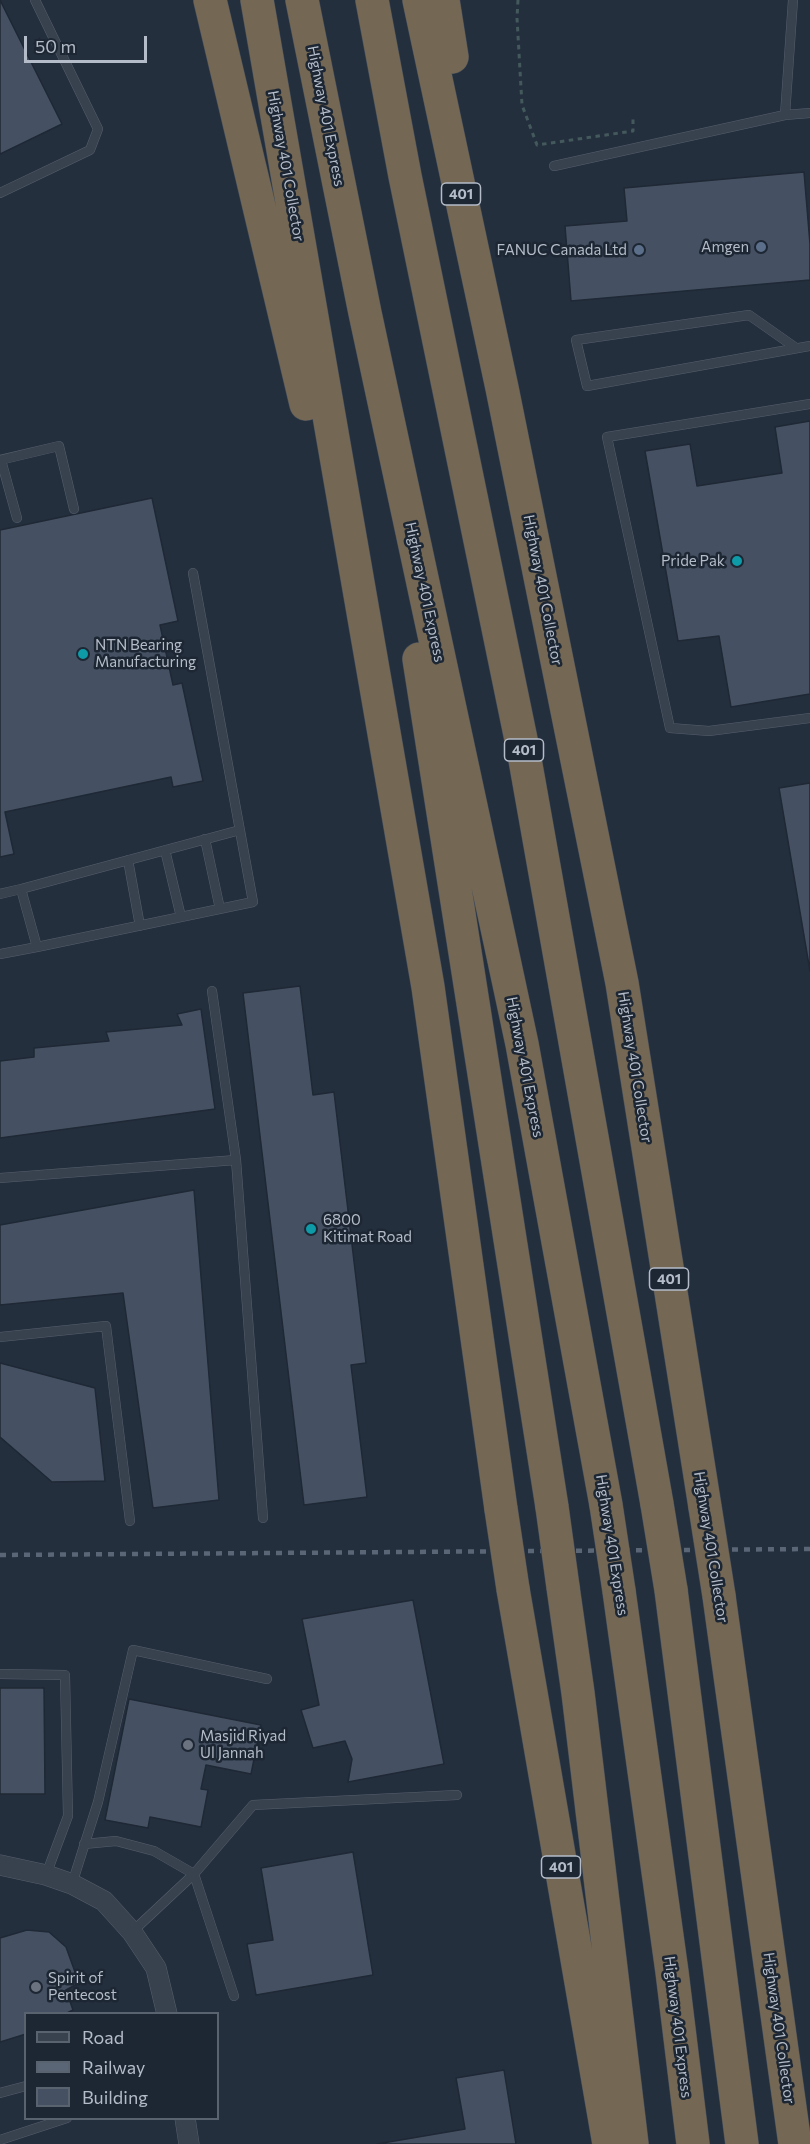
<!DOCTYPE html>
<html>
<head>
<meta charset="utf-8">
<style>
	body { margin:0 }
	#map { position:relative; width:810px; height:2144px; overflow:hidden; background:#242f3e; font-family:Commissioner,sans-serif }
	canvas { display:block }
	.legend { position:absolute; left:24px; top:2012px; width:195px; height:108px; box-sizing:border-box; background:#1d2633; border:2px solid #59626f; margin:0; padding:8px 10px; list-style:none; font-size:18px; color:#b4bcc9 }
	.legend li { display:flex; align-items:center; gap:12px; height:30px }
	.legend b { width:30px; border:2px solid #59626f }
	.scale { position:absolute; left:24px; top:36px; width:123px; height:27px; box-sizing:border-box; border:3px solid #b4bcc9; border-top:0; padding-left:8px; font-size:18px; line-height:21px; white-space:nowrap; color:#b4bcc9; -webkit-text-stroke:4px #1d2633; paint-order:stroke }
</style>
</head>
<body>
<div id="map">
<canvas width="810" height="2144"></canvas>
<ul class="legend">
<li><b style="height:8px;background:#38414e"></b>Road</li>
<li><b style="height:8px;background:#5a6575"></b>Railway</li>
<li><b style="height:16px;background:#455162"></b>Building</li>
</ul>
<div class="scale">50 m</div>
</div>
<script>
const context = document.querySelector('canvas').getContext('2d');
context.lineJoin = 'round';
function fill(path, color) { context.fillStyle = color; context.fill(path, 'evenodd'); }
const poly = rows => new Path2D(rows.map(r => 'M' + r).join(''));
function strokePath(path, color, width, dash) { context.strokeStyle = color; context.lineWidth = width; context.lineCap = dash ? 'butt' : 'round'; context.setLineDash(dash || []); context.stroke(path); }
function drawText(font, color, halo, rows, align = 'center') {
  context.font = font + ' Commissioner,sans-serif'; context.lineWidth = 5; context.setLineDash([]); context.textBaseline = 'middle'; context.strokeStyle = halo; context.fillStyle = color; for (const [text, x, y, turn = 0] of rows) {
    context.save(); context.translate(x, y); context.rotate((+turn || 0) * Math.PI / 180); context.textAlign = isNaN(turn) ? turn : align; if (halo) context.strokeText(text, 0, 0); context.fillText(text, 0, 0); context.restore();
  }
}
const building = poly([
	[0,0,62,124,0,154,0,0],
	[804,172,810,244,810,280,571,301,565,226,627,221,624,188,804,172],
	[810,421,810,694,731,707,719,636,678,641,645,451,690,444,697,486,782,473,775,427,810,421],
	[152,498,178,621,160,625,173,685,182,683,203,781,173,787,171,777,5,812,14,854,0,857,0,530,152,498],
	[810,783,810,971,779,788,810,783],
	[300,986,313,1095,334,1092,366,1363,351,1365,367,1497,304,1505,243,993,300,986],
	[201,1009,215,1109,0,1138,0,1061,34,1057,34,1048,109,1041,106,1032,182,1025,177,1014,201,1009],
	[194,1190,219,1500,153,1508,123,1293,0,1305,0,1225,194,1190],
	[0,1363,95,1388,105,1481,52,1482,0,1437,0,1363],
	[413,1600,444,1764,348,1782,352,1759,345,1741,313,1748,301,1710,319,1705,302,1619,413,1600],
	[0,1688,44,1688,45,1794,0,1794,0,1688],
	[129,1699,261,1725,251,1774,206,1765,201,1789,208,1790,201,1827,150,1817,148,1828,105,1820,129,1699],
	[353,1852,373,1975,256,1995,247,1944,273,1940,261,1868,353,1852],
	[27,1930,49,1932,66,1947,79,1983,66,1990,73,2010,65,2014,26,2014,26,2034,0,2042,0,1938,27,1930],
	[504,2070,516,2144,377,2144,465,2129,456,2078,504,2070]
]);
const path = poly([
	[518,0,517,18,522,105,537,145,633,131,633,115]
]);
const lane = poly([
	[785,115,793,0],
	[554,166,785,115,810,113],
	[0,193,90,150,98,129,35,0],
	[796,348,749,315,576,340,587,386,810,346],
	[810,404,607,437,670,728,709,731,810,718],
	[0,460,59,446,74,509],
	[1,460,17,518],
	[205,839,220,909],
	[165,850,181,917],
	[128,860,140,926],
	[21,889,240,830],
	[0,894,21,889,37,947,253,902,193,573],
	[0,954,37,947],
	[212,991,236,1160,263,1518],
	[0,1178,236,1160],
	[0,1337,106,1326,130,1521],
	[0,1674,65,1675,68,1816,46,1875],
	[84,1844,116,1841,154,1851,194,1874,234,1996],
	[72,1884,98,1802,133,1650,267,1679],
	[132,1932,194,1874,253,1805,457,1795],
	[0,2093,26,2086],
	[0,2140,67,2118]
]);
const street = poly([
	[0,1865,46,1875,72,1884,104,1901,132,1932,156,1968,167,2014],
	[185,2118,189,2144]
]);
const highway = poly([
	[210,0,306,404],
	[257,0,428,987,501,1509],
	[302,0,365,313,522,1044,606,1505],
	[372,0,405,176,524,754,657,1504],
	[419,0,502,388,622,983,705,1507],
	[443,0,452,57],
	[419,659,552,1507],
	[563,1587,578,1693,632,2144],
	[513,1589,609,2144],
	[671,1590,742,2144],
	[619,1591,672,1972,693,2144],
	[719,1596,795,2144]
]);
const rail = poly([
	[0,1555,810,1549]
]);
const highwayBridge = poly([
	[657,1504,671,1590],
	[606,1505,619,1591],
	[552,1507,563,1587],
	[705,1507,719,1596],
	[501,1509,513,1589]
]);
const markers = [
	[761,247,6,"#5c6f8a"],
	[639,250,6,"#5c6f8a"],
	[737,561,6,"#0f9aa8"],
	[83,654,6,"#0f9aa8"],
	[311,1229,6,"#0f9aa8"],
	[188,1745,6,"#6b7280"],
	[36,1987,6,"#6b7280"]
];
const shields = [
	[461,194,39],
	[524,750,39],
	[669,1279,39],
	[561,1867,39]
];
const shieldNames = [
	["401",461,194],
	["401",524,750],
	["401",669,1279],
	["401",561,1867]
];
const streetNames = [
	["Highway 401 Express",326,116,79],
	["Highway 401 Collector",286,166,80],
	["Highway 401 Collector",543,590,79],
	["Highway 401 Express",425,592,78],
	["Highway 401 Express",525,1067,79],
	["Highway 401 Collector",635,1067,81],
	["Highway 401 Express",612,1545,81],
	["Highway 401 Collector",711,1547,81],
	["Highway 401 Express",678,2027,83],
	["Highway 401 Collector",779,2028,82]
];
const poiNames = [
	["Amgen",749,247,"right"],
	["FANUC Canada Ltd",627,250,"right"],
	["Pride Pak",725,561,"right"],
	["NTN Bearing",95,645],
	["Manufacturing",95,662],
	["6800",323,1220],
	["Kitimat Road",323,1237],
	["Masjid Riyad",200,1736],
	["Ul Jannah",200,1753],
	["Spirit of",48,1978],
	["Pentecost",48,1995]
];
fill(building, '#455162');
strokePath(building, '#1f2835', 1.5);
strokePath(lane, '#565f6c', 10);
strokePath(street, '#565f6c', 21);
strokePath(highway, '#434c59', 34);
strokePath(path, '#44595c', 3, [4.5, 4.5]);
strokePath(lane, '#38414e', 9);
strokePath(street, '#38414e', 20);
strokePath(highway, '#746855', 33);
strokePath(rail, '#5a6575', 4.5, [6, 6]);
strokePath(highwayBridge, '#434c59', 34, []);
strokePath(highwayBridge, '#746855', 33);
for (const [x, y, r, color] of markers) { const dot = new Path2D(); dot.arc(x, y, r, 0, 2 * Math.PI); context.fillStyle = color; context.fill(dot); strokePath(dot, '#1d2633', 2); }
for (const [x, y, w] of shields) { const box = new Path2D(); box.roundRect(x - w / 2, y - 11, w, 22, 4.5); context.fillStyle = '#1d2633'; context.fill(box); strokePath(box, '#b4bcc9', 1.5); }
drawText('bold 14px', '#b4bcc9', null, shieldNames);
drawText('15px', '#b4bcc9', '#1d2633', streetNames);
drawText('15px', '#b4bcc9', '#1d2633', poiNames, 'left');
</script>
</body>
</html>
